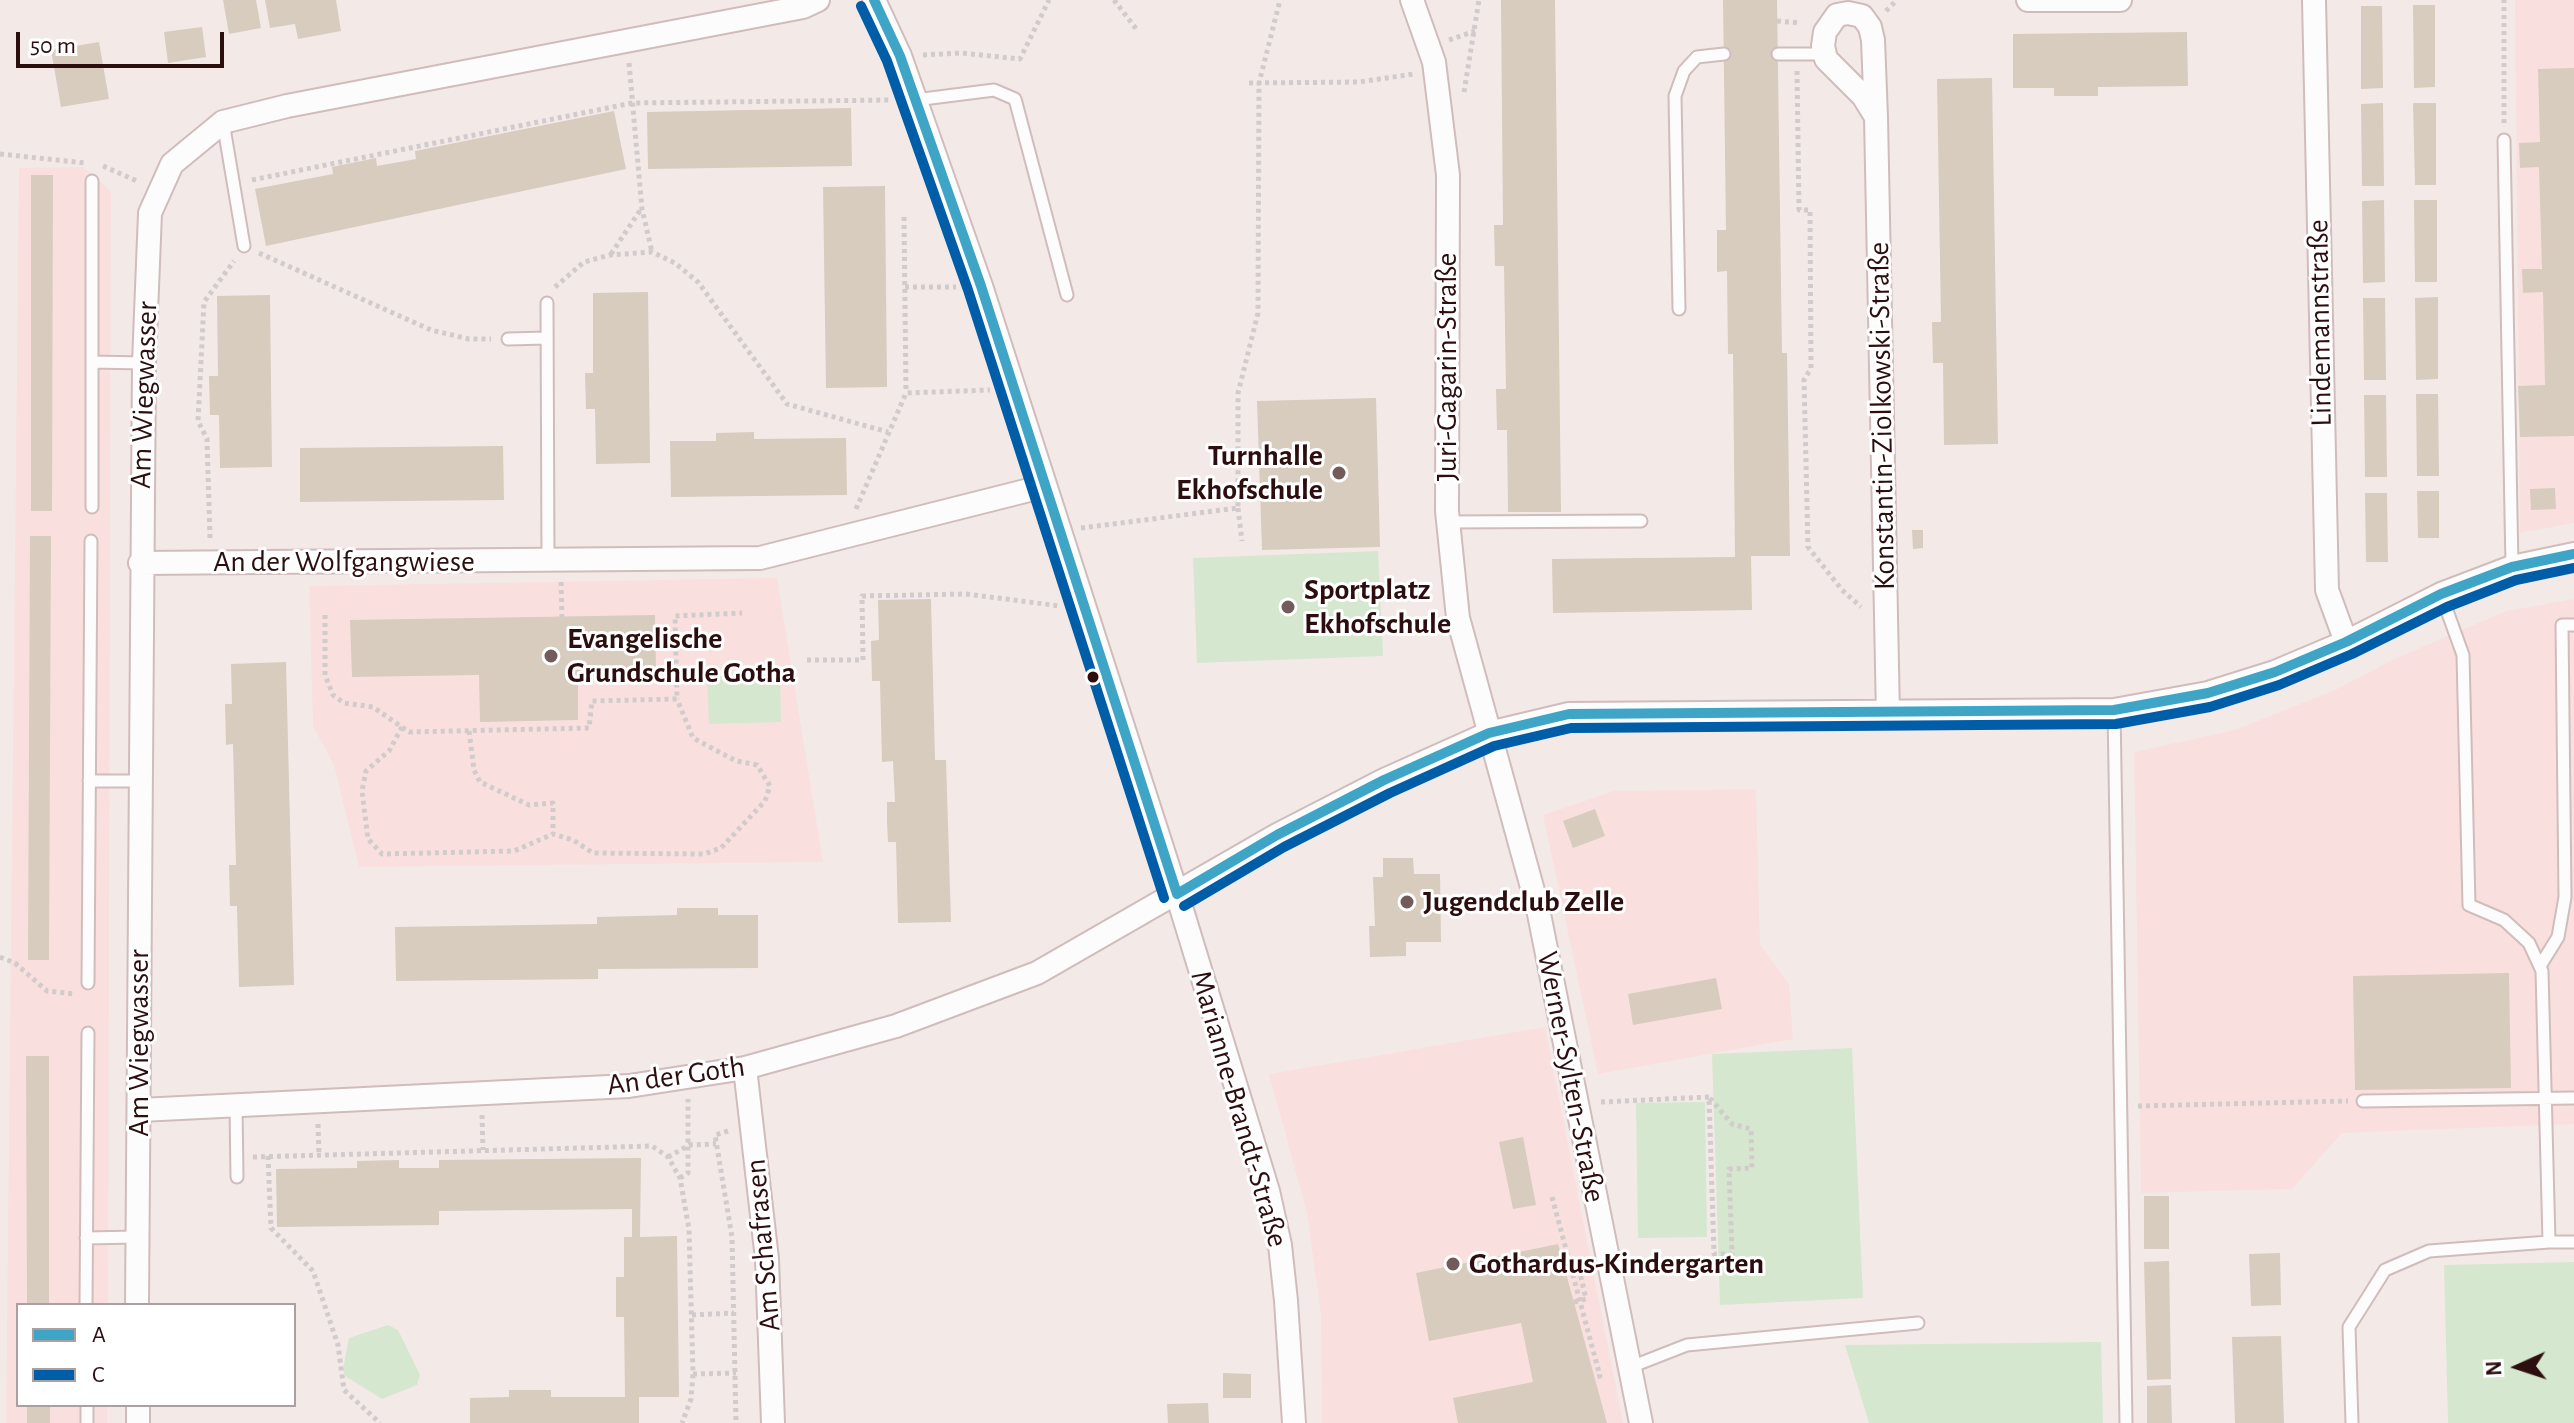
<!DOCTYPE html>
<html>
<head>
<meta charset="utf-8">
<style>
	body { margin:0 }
	#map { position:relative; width:2574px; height:1423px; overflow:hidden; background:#f3eae8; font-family:"Alegreya Sans",sans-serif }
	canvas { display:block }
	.legend { position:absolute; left:16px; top:1303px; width:280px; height:104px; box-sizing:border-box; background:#fff; border:2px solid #ab9f9f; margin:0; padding:10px 14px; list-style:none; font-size:24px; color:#2c0e0e }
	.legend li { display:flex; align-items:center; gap:16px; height:40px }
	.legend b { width:40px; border:2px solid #ab9f9f }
	.north { position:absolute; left:2478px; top:1327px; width:80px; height:80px; -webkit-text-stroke:6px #fff; paint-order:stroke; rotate:267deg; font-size:22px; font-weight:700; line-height:32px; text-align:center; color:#2c0e0e }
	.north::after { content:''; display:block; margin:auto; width:28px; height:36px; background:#2c0e0e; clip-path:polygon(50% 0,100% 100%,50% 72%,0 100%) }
	.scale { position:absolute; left:16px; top:32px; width:208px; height:36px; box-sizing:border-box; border:4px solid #2c0e0e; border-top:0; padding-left:10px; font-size:24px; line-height:28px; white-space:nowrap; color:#2c0e0e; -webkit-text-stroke:6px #fff; paint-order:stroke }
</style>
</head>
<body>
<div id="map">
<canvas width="2574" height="1423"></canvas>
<ul class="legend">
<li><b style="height:10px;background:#3fa5c7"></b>A</li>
<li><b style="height:10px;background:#005da8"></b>C</li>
</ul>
<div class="north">N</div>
<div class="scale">50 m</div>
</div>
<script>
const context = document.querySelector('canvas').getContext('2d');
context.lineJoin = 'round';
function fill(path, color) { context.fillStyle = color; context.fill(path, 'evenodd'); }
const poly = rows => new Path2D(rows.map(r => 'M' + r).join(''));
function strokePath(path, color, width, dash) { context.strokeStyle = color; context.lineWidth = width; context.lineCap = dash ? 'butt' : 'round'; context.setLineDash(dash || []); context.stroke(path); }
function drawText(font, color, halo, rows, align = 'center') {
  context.font = font + ' "Alegreya Sans",sans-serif'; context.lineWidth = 6; context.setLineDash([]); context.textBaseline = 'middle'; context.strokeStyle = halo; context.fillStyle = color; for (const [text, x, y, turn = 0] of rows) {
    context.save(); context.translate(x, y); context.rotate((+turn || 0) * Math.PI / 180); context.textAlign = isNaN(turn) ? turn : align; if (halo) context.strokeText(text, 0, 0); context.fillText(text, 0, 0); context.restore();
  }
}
const built = poly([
	[2515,0,2574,0,2574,523,2520,533],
	[83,167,111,191,108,1305,18,1305,18,1405,107,1405,107,1423,6,1423,19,168],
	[777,578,823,862,359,867,334,765,313,726,309,586],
	[2574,599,2574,1124,2342,1133,2292,1189,2141,1193,2134,752,2235,730,2335,690,2392,660,2506,611],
	[1756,789,1760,944,1789,984,1793,1039,1598,1074,1543,815,1614,791],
	[1545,1027,1623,1423,1322,1423,1321,1315,1307,1213,1269,1074]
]);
const green = poly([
	[1378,551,1383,656,1197,663,1193,558],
	[780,671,781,722,709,724,707,673],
	[1852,1048,1863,1298,1720,1305,1712,1054],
	[1705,1102,1707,1237,1638,1238,1636,1103],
	[2574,1262,2574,1423,2448,1423,2444,1265],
	[388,1325,398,1330,420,1375,417,1385,382,1399,345,1376,343,1369,349,1338],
	[2101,1342,2103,1423,1869,1423,1845,1345]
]);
const building = poly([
	[223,0,256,0,261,28,229,34],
	[265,0,336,0,341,31,298,39,295,24,270,28],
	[1501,0,1555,0,1561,512,1508,512,1507,430,1497,430,1496,389,1506,389,1504,266,1495,266,1494,225,1503,225],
	[1723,0,1777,0,1782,353,1787,353,1790,556,1751,556,1752,610,1553,613,1552,559,1735,557,1733,354,1728,354,1727,271,1717,272,1717,230,1726,230],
	[2413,5,2435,5,2435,87,2414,88],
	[2361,6,2382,6,2383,88,2361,89],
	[202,27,206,57,168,63,164,32],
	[2187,32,2188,86,2098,87,2098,96,2054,96,2054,88,2013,88,2013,34],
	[99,42,109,99,61,107,51,50],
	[2574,68,2574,436,2520,437,2518,386,2545,385,2543,292,2523,293,2522,269,2542,269,2539,167,2520,168,2519,143,2540,142,2538,69],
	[1992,78,1998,444,1944,445,1943,363,1933,363,1932,322,1941,322,1937,79],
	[2383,103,2384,186,2362,186,2361,104],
	[2413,103,2436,103,2436,185,2415,185],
	[851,108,852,166,648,169,647,112],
	[614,111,626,169,266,246,255,189,333,174,332,167,376,158,377,166,416,159,415,151],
	[31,175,53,175,52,511,31,511],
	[885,186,887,387,826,388,823,187],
	[2384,200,2385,282,2363,283,2362,201],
	[2414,200,2437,200,2437,282,2415,282],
	[648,292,650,463,596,464,595,409,586,409,585,373,593,373,593,293],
	[270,295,272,467,220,468,219,415,210,415,209,376,218,376,217,296],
	[2438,297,2438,379,2416,380,2415,298],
	[2363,298,2385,298,2386,380,2364,380],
	[2416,394,2438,394,2439,476,2417,476],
	[2364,395,2386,395,2387,477,2365,477],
	[1376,398,1380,547,1262,550,1257,401],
	[754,432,754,439,846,438,847,495,671,497,670,441,716,441,716,433],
	[503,446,504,500,300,502,300,448],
	[2555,488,2556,509,2531,510,2530,489],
	[2417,491,2439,491,2439,538,2418,538],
	[2365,493,2387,493,2388,562,2366,562],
	[1912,530,1923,530,1923,548,1913,549],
	[30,536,51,536,49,960,28,960],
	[931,599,935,760,946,760,951,922,898,923,896,842,888,842,887,821,887,802,895,802,893,761,882,762,880,681,872,681,871,641,879,640,878,600],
	[655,615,656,672,578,674,578,720,480,722,479,675,352,677,350,620],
	[286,662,294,985,239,987,237,906,230,906,229,865,236,865,233,744,226,745,225,704,232,704,231,664],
	[1595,809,1605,836,1573,848,1563,821],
	[1383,858,1413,858,1414,874,1440,874,1441,942,1406,942,1406,956,1370,957,1369,926,1375,926,1373,877,1383,877],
	[677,908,718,908,718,915,758,915,758,968,598,969,598,979,396,981,395,927,597,924,597,917,677,915],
	[2509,973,2511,1088,2355,1090,2353,976],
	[1716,978,1722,1009,1633,1025,1628,994],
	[26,1056,49,1056,49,1305,27,1305],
	[1523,1137,1536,1205,1513,1209,1499,1142],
	[641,1158,640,1237,677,1236,679,1397,639,1397,639,1423,470,1423,470,1398,509,1397,509,1390,551,1390,551,1397,625,1397,624,1317,616,1317,616,1277,624,1277,624,1237,632,1237,632,1209,439,1211,439,1225,277,1227,276,1169,357,1168,357,1161,399,1160,399,1168,439,1168,439,1160],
	[2144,1196,2169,1196,2169,1249,2144,1249],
	[1558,1244,1607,1423,1458,1423,1453,1398,1533,1382,1521,1323,1429,1341,1416,1273],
	[2280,1253,2281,1305,2251,1306,2249,1254],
	[2169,1261,2171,1379,2147,1380,2144,1262],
	[2281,1336,2284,1423,2235,1423,2232,1337],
	[1223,1373,1251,1374,1251,1398,1223,1398],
	[2171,1385,2172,1423,2147,1423,2147,1386],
	[1208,1403,1209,1423,1168,1423,1167,1404],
	[27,1405,50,1405,50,1423,27,1423]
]);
const path = poly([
	[1114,0,1137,30],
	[1886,11,1897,0],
	[1777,21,1801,23],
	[1449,40,1475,31],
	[923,55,961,53,1020,59,1049,0],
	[629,63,642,209,652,252],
	[1797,71,1799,210,1810,210,1811,368,1804,380,1808,547,1842,590,1861,607],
	[1249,83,1359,82,1414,74],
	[1464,92,1479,0],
	[2504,123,2504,0],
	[0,154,85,163],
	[103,166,137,181],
	[252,180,632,103,890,100],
	[904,217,906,393],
	[259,253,431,330,469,339,491,339],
	[611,254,641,209],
	[555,287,584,262,610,255,652,252,675,263,698,282,787,404,888,432],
	[905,287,956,287],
	[1238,508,1242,541],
	[856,509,906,393,990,390],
	[1081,528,1238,508,1238,393,1258,313,1259,83,1280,0],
	[210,538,207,439,198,421,204,302,234,261],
	[561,582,562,617],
	[325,615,325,675,333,695,344,703,373,707,409,732,589,728,592,701,677,699,675,616,742,613],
	[807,660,863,660,862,596,966,594,1060,606],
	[402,727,389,751,366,771,362,791,368,839,382,854,514,851,553,834,573,840,593,853,704,854,721,848,765,801,770,786,757,765,736,761,693,738,677,699],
	[469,731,474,770,480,782,529,805,553,803,553,834],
	[0,957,15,963,47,991,75,994],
	[1601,1102,1709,1097,1714,1254,1732,1254,1729,1169,1752,1168,1751,1129,1732,1124,1709,1097],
	[2138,1106,2348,1101],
	[482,1115,483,1150],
	[318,1124,319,1155],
	[728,1131,715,1135,732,1237,736,1423],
	[268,1156,271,1228,313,1271,338,1345,344,1390,380,1423],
	[253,1157,652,1146,668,1157,680,1178,689,1229,693,1374,691,1399,682,1423],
	[668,1157,689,1145,716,1144],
	[680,1178,688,1173,688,1099],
	[1552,1197,1600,1376,1595,1378],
	[1574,1302,1586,1299,1580,1273,1585,1270],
	[692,1315,734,1313],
	[693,1374,736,1373]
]);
const service = poly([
	[1778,54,1825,54],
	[915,100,994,90,1015,99,1067,295],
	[223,122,244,246],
	[2504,140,2512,567],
	[92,181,92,507],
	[547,303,548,561],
	[1679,309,1675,96,1684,71,1697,57,1724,54],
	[508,339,547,338],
	[92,362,144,363],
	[1448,522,1641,521],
	[2441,594,2463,655,2469,905,2504,920,2529,943,2542,971,2549,1242,2574,1242],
	[2114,710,2126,1423],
	[89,781,140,781],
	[2540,966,2558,937,2565,897,2562,625,2574,625],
	[88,983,91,541],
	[2363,1101,2574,1098],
	[236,1106,237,1177],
	[86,1238,137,1237],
	[86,1305,88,1033],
	[1628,1368,1687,1345,1918,1323],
	[87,1405,87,1423],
	[2352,1423,2349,1327,2385,1270,2429,1251,2549,1242]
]);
const minor = poly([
	[874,0,900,56,981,286,1177,894,1268,1191,1280,1245,1286,1301,1294,1423],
	[1412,0,1434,62,1448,175,1447,511,1458,618,1538,909,1641,1423],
	[2028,0,2120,0],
	[2314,0,2327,590,2346,642],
	[1876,117,1863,96,1826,59,1823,46,1825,32,1837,15,1848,13,1862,16,1870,27,1873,40,1876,117,1888,715],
	[140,563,760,558,1045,486],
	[745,1068,767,1259,773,1423],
	[140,1110,629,1086,745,1068,896,1026,1037,973,1277,835,1384,780,1489,733,1569,714,2114,710,2208,693,2275,672,2346,642,2441,594,2512,567,2574,554],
	[137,1305,144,363,150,213,172,164,223,122,287,106,803,7,818,0],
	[138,1405,138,1423]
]);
const bus1 = poly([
	[874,0,900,56,981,286,1177,894],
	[1177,894,1277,835,1384,780,1489,733,1569,714,2114,710,2208,693,2275,672,2346,642,2441,594,2512,567,2574,554]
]);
const bus2 = poly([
	[861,6,887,61,968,290,1164,898],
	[1184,906,1284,847,1390,793,1494,746,1571,728,2116,724,2210,707,2279,685,2352,654,2447,607,2516,580,2574,568]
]);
const markers = [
	[1339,473,8,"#725b5a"],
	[1288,607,8,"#725b5a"],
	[551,656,8,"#725b5a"],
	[1093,677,7,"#2c0e0e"],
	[1407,902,8,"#725b5a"],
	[1453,1264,8,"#725b5a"]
];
const streetNames = [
	["Lindemannstraße",2320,323,-91],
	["Juri-Gagarin-Straße",1447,367,-90],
	["Am Wiegwasser",144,395,-88],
	["Konstantin-Ziolkowski-Straße",1882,416,-91],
	["An der Wolfgangwiese",344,562],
	["Am Wiegwasser",139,1043,-90],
	["An der Goth",676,1076,-8],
	["Werner-Sylten-Straße",1571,1077,79],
	["Marianne-Brandt-Straße",1239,1109,74],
	["Am Schafrasen",763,1245,-95]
];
const poiNames = [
	["Turnhalle",1323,456,"right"],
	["Ekhofschule",1323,490,"right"],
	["Sportplatz",1304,590],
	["Ekhofschule",1304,624],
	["Evangelische",567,639],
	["Grundschule Gotha",567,673],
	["Jugendclub Zelle",1423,902],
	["Gothardus-Kindergarten",1469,1264]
];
fill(built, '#f9e0de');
fill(green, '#d6e7cf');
fill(building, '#d7ccbe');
strokePath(service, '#d0bcbb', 15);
strokePath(minor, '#d0bcbb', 26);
strokePath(path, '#d1cbcb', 5, [4, 4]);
strokePath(service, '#fdfcfc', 11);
strokePath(minor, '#fdfcfc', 22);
strokePath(bus1, '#3fa5c7', 10);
strokePath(bus2, '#005da8', 10);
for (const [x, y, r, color] of markers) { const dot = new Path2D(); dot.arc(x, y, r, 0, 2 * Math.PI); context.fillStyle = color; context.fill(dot); strokePath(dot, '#fff', 3); }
drawText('30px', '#2c0e0e', '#fff', streetNames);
drawText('bold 30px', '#2c0e0e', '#fff', poiNames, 'left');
</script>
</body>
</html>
